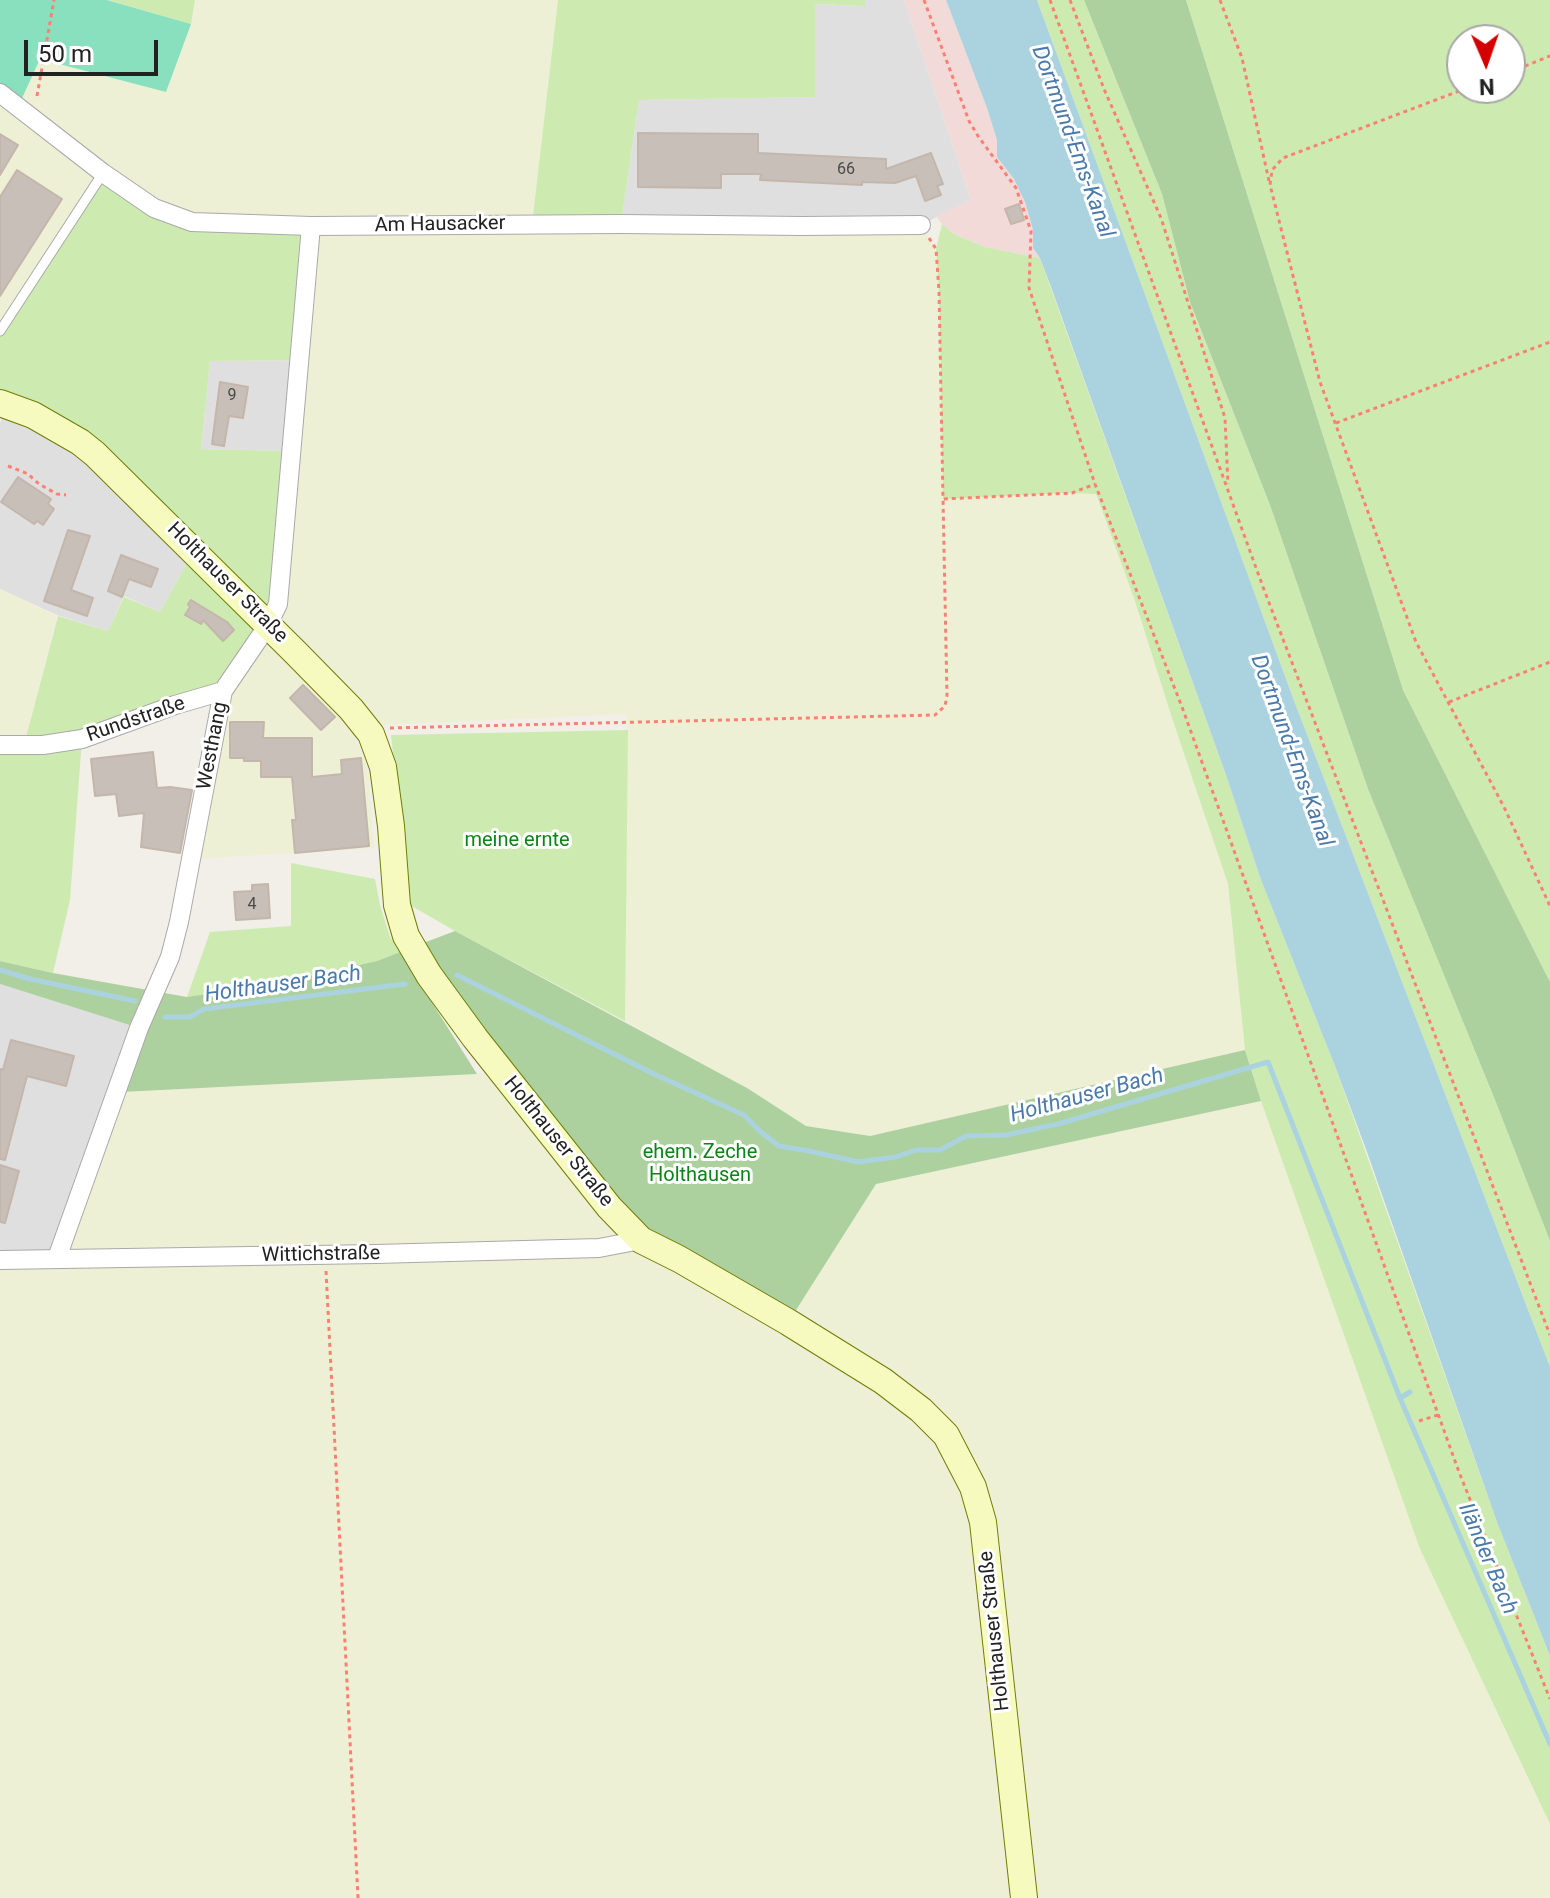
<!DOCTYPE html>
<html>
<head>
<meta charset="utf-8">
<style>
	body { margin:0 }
	#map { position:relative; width:1550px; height:1898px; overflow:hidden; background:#f2efe9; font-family:Roboto,sans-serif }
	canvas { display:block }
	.north { position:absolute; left:1446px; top:24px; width:80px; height:80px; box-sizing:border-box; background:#fff; border:2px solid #a7a7a7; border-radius:50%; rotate:178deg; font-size:22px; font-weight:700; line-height:32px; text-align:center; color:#222 }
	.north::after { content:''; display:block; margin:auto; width:28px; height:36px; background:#d40000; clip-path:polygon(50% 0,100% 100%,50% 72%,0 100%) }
	.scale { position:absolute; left:24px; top:40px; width:134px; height:36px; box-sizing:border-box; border:4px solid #222; border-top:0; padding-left:10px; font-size:24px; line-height:28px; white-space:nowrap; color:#222; -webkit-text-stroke:6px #fff; paint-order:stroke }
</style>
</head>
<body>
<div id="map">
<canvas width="1550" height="1898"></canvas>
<div class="north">N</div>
<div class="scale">50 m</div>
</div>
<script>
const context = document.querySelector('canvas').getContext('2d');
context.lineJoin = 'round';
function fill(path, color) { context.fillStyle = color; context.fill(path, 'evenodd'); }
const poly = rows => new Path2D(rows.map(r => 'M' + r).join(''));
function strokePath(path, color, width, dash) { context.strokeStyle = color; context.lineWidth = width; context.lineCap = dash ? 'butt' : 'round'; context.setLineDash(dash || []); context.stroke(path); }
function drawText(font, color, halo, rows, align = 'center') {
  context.font = font + ' Roboto,sans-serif'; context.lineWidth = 6; context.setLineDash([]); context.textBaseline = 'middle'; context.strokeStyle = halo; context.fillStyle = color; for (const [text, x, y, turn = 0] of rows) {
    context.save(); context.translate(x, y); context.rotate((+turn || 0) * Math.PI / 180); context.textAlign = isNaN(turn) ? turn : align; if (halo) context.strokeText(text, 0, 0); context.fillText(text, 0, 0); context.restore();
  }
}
const residential = poly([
	[865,0,904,0,971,200,921,225,621,224,639,100,815,97,815,4,864,6],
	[298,360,287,451,201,449,210,361],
	[8,406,33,415,194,550,160,612,124,596,108,631,57,615,0,589,0,423],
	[0,984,139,1028,57,1258,0,1260]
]);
const commercial = poly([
	[904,0,946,0,987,108,997,140,997,157,1014,179,1025,202,1033,230,1033,248,1040,258,985,247,954,234,942,224,936,216,971,200]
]);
const farmland = poly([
	[196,0,558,0,532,224,921,225,936,249,939,291,943,499,1071,493,1095,494,1134,598,1172,718,1228,884,1245,1050,870,1136,806,1126,747,1088,625,1021,627,714,380,725,351,710,354,736,368,768,374,848,197,859,218,714,268,625,298,360,0,330,0,93,39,58,166,92,191,24],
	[0,589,57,616,24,746,0,745],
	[498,1073,788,1322,876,1184,1261,1101,1420,1548,1550,1824,1550,1898,0,1898,0,1260,58,1258,122,1092]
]);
const grass = poly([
	[108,0,195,0,191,24],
	[558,0,865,0,865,6,815,4,815,97,639,100,621,224,532,224],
	[1037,0,1084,0,1162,194,1190,302,1270,505,1368,789,1495,1100,1550,1241,1550,1367,1293,698],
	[1186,0,1550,0,1550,982,1403,690],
	[1462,40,1510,40,1510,88,1462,88],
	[103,173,192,222,311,226,298,360,210,361,201,449,287,451,278,604,223,691,82,739,70,900,53,973,0,961,0,745,24,745,58,616,108,631,124,597,160,612,194,550,142,499,0,404,0,331],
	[942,224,954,234,985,247,1040,258,1226,775,1261,880,1335,1066,1497,1522,1550,1656,1550,1824,1420,1549,1261,1101,1245,1050,1228,884,1172,718,1134,598,1096,494,1071,493,943,499,939,291,936,249],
	[628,730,625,1021,455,931,410,905,391,735],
	[291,863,375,879,380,905,390,937,400,952,377,961,277,983,187,997,210,932,291,926]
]);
const forest = poly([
	[1084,0,1186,0,1403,690,1550,982,1550,1241,1495,1100,1368,789,1270,505,1190,302,1162,194],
	[455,931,747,1088,806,1126,870,1136,1245,1050,1261,1101,876,1184,791,1318,644,1235,418,945],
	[400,952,477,1074,122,1092,139,1028,0,984,0,961,53,973,187,997,277,983,377,961]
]);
const pitch = poly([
	[0,0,107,0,191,24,166,92,40,59,18,107,0,93]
]);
const water = poly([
	[946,0,1037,0,1293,698,1550,1367,1550,1656,1497,1522,1367,1152,1335,1066,1261,880,1226,775,1051,287,1040,258,1033,248,1033,230,1025,202,1014,179,997,157,997,140,987,108]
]);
const stream = poly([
	[0,970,30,979,135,1001],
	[457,975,654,1074,744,1115,761,1132,779,1146,809,1151,858,1162,896,1157,916,1150,940,1150,966,1136,1006,1135,1058,1124,1268,1062,1400,1398],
	[165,1017,190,1017,204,1009,405,984],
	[1410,1392,1400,1398,1550,1744]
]);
const building = poly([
	[638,133,758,134,758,153,886,159,886,169,931,153,943,184,937,186,941,195,925,201,916,176,895,183,862,182,862,185,760,180,761,174,721,174,721,188,638,187,638,133],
	[0,134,18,145,0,175,0,134],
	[17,170,62,199,0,296,0,197,17,170],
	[1019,204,1024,220,1011,224,1005,209,1019,204],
	[220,382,248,387,243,418,229,416,224,446,212,444,220,382],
	[18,477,51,499,48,504,54,509,43,525,37,521,34,524,1,502,18,477],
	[68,530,90,536,71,590,93,598,87,616,44,601,68,530],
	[121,555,158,569,151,587,129,579,122,597,108,591,121,555],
	[191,600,227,622,234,630,223,641,203,620,201,624,185,615,190,607,188,604,191,600],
	[303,685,335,717,321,730,290,698,303,685],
	[230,722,264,722,263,738,312,738,312,777,342,774,341,760,361,758,369,846,295,853,292,820,296,820,292,777,261,777,261,761,244,761,244,758,230,758,230,722],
	[153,752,157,788,170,787,192,790,180,853,141,847,144,813,119,816,116,794,95,796,91,759,153,752],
	[268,884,270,918,236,920,234,892,252,891,252,885,268,884],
	[11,1040,74,1056,66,1086,27,1076,5,1160,0,1159,0,1069,3,1070,11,1040],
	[0,1165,19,1171,5,1223,0,1222,0,1165]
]);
const path = poly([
	[924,0,969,121,978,136,1016,188,1031,231,1029,288,1095,484,1182,707,1459,1472,1550,1699],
	[1050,0,1263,587,1550,1335],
	[1070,0,1104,89,1161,218,1225,418,1228,484],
	[1220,0,1242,58,1269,181],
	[1510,72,1550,56],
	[1467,88,1283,158,1272,170,1270,185,1320,382,1416,642,1504,807,1550,906],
	[37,96,54,0],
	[929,238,936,249,939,291,943,499,1072,493,1095,484],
	[1336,423,1550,342],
	[8,466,28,474,39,484,57,494,66,495],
	[1449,702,1550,662],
	[390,728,935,715,945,706,947,696,943,499],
	[326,1271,358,1898],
	[1419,1421,1438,1415]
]);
const lane = poly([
	[0,331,103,173]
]);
const street = poly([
	[0,93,103,173,154,208,192,222,311,226,621,224,801,226,921,225],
	[0,745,43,745,82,739,175,705,223,691],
	[57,1258,139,1028,170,957,179,922,223,691,268,625,278,604,311,226],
	[0,1260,376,1254,599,1248,641,1240]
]);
const secondary = poly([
	[0,403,33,415,80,442,95,454,296,653,351,709,371,734,383,767,391,826,397,905,406,936,429,975,475,1038,609,1207,641,1240,679,1259,788,1322,883,1381,921,1410,946,1435,973,1487,983,1522,1024,1898]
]);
const numberNames = [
	["66",846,170],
	["9",232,396],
	["4",252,905]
];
const streetNames = [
	["Am Hausacker",440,225,-1],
	["Holthauser Straße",227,583,45],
	["Rundstraße",136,720,-19],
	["Westhang",213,746,-79],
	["Holthauser Straße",558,1142,51],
	["Wittichstraße",321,1255,-1],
	["Holthauser Straße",995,1631,-96]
];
const parkNames = [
	["meine ernte",517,841],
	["ehem. Zeche",700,1153],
	["Holthausen",700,1176]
];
const waterNames = [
	["Dortmund-Ems-Kanal",1072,142,70],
	["Dortmund-Ems-Kanal",1291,751,70],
	["Holthauser Bach",283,985,-8],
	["Holthauser Bach",1087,1096,-15],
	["Iländer Bach",1487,1559,67]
];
fill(residential, '#e0dfdf');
fill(commercial, '#f2dad9');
fill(farmland, '#eef0d5');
fill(grass, '#cdebb0');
fill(forest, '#add19e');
fill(pitch, '#88e0be');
fill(water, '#aad3df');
strokePath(stream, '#aad3df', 5);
fill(building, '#c7bfb8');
strokePath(building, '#c4b6ab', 2);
strokePath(lane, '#a9a9a9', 11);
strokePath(street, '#a9a9a9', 20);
strokePath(secondary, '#707d05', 28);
strokePath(path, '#fa8072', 3, [4, 4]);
strokePath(lane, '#fff', 9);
strokePath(street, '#fff', 18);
strokePath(secondary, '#f7fabf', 26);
drawText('16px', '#4b4948', null, numberNames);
drawText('20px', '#222', '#fff', streetNames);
drawText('20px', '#0c8416', '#fff', parkNames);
drawText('italic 22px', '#4a7aab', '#fff', waterNames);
</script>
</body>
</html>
